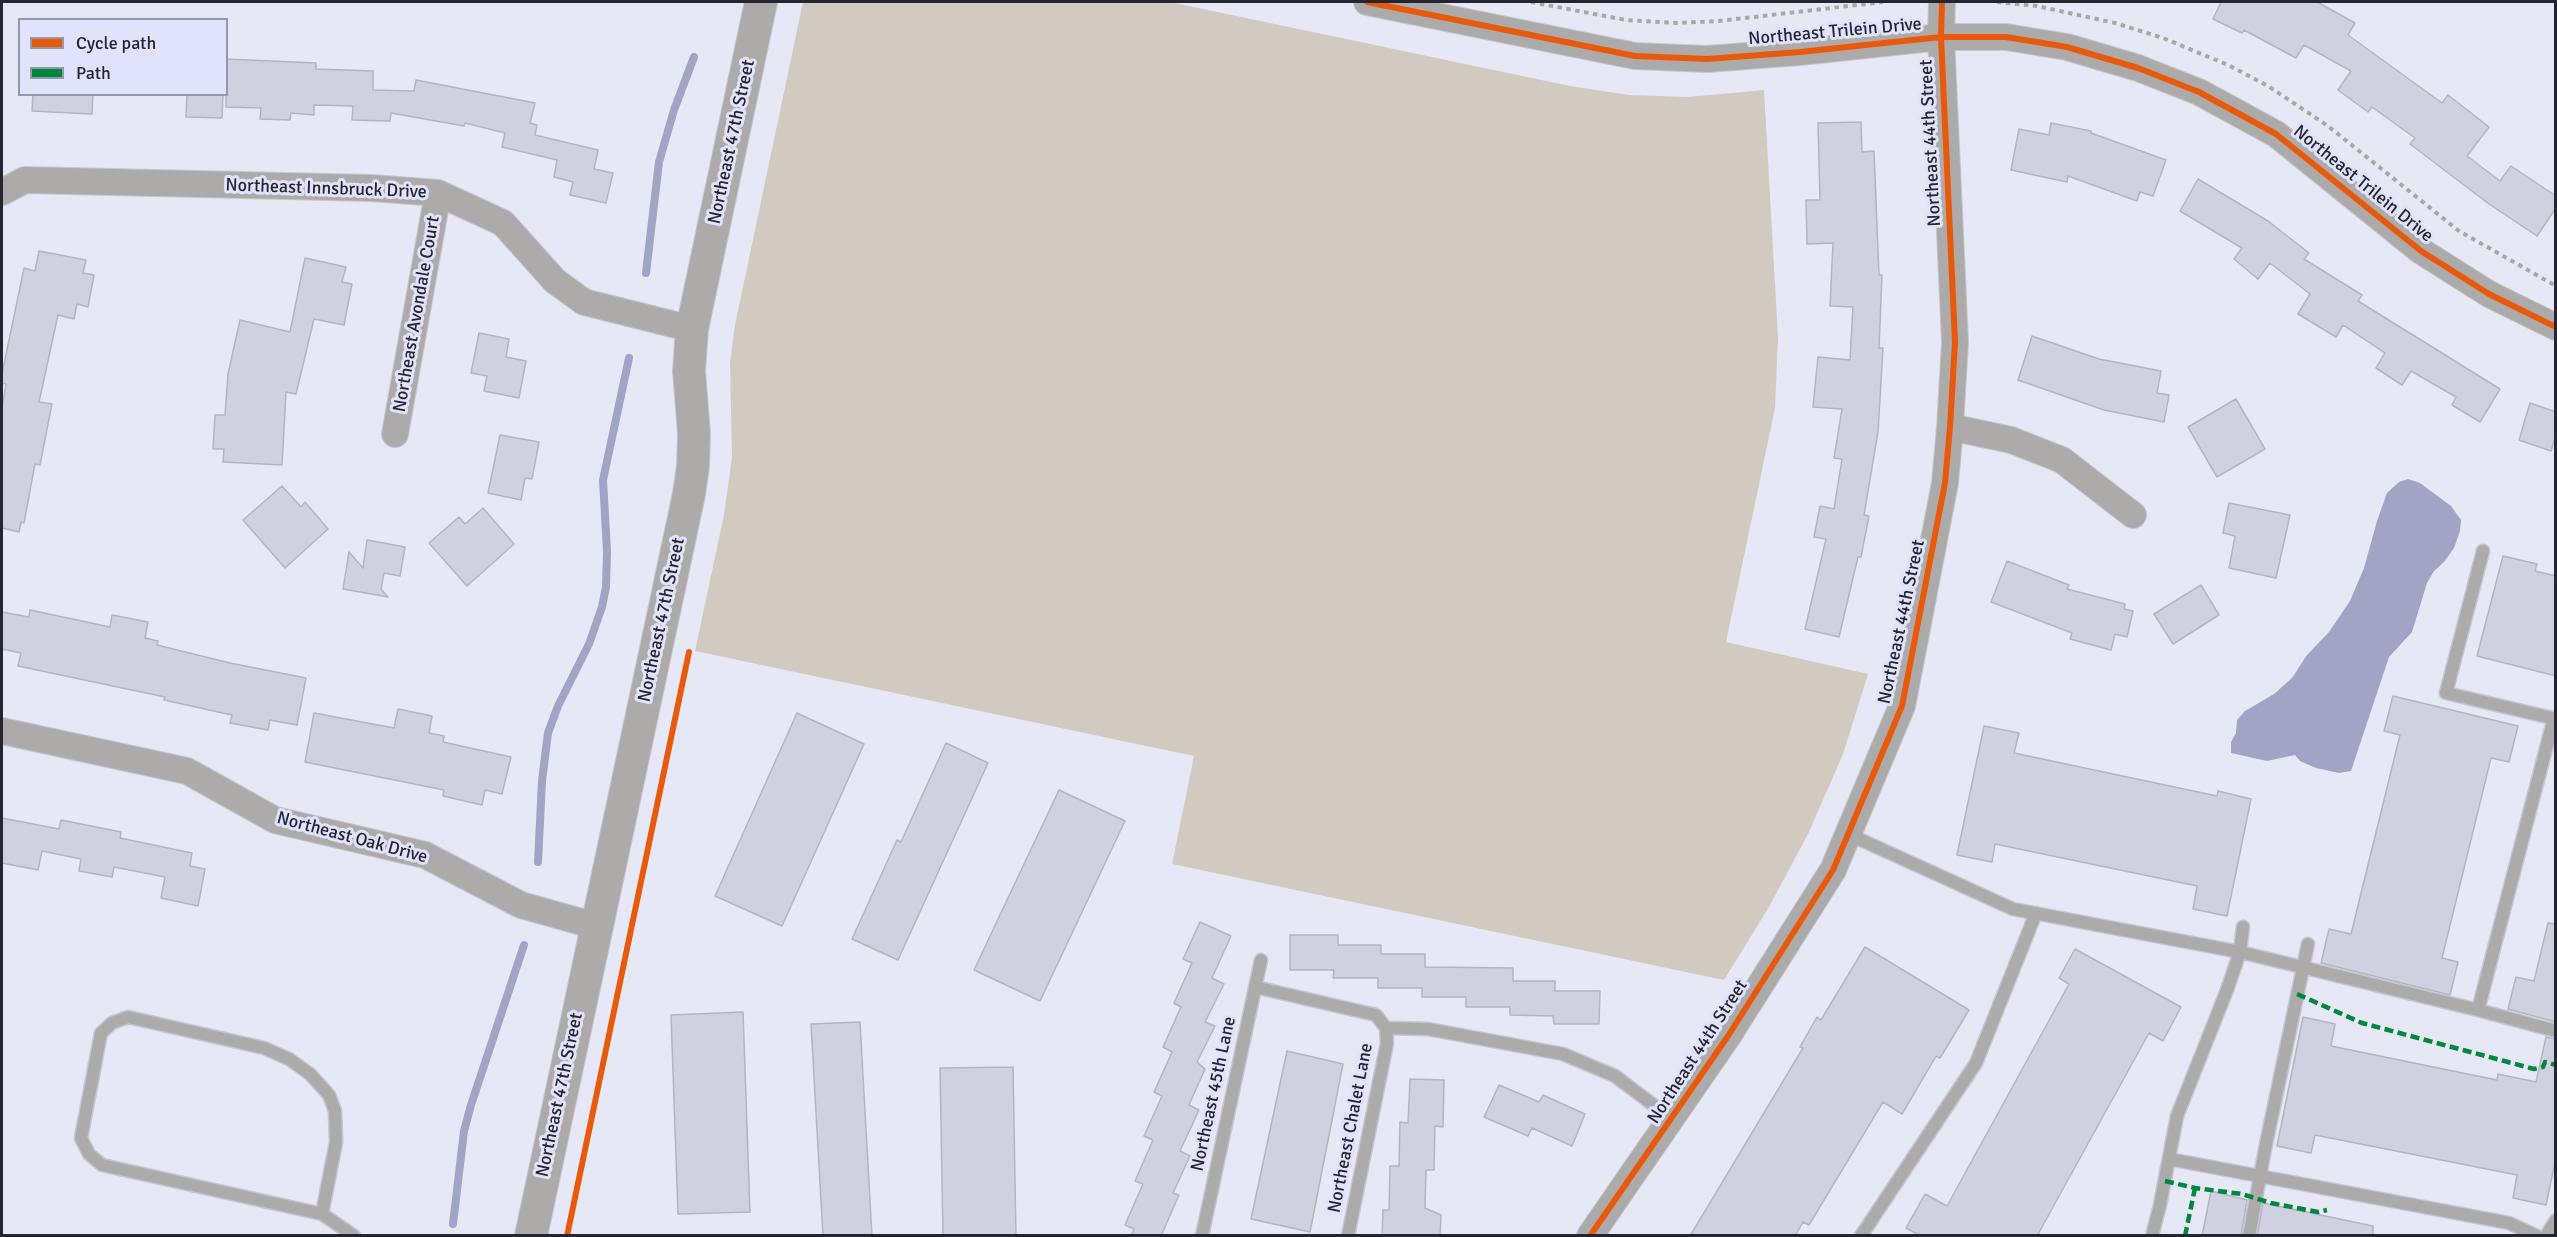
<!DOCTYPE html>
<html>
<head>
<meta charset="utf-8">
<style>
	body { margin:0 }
	#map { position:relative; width:2557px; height:1237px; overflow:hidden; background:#e6e8f5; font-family:Signika,sans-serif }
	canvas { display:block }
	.frame { position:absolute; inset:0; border:3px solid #242530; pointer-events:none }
	.legend { position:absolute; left:18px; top:18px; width:210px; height:78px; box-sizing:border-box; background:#e0e3fb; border:2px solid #9597aa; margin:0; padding:8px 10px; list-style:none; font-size:18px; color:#242530 }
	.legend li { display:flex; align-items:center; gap:12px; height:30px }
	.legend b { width:30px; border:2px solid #9597aa }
</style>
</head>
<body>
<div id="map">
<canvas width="2557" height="1237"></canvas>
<div class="frame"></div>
<ul class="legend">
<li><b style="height:8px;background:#e8590c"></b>Cycle path</li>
<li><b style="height:8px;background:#00873e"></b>Path</li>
</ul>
</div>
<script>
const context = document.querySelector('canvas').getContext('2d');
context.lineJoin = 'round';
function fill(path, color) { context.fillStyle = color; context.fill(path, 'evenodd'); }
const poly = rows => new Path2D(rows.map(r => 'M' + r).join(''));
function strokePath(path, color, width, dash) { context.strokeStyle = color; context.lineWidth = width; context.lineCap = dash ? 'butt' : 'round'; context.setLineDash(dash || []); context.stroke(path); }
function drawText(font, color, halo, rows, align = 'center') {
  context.font = font + ' Signika,sans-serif'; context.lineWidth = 6; context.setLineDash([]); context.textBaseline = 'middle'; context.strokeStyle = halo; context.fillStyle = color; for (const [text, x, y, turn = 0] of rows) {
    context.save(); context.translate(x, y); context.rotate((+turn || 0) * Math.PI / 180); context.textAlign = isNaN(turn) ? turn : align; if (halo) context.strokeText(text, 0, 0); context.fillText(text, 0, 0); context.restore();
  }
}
const green = poly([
	[803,2,1170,2,1570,86,1629,95,1688,97,1764,90,1778,337,1775,408,1726,642,1868,674,1843,754,1809,832,1769,907,1724,980,1172,864,1194,756,695,651,724,515,732,457,730,362,735,325]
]);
const water = poly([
	[2408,479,2420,483,2451,506,2461,520,2460,531,2454,548,2444,562,2434,571,2427,583,2412,632,2389,657,2351,771,2339,773,2316,768,2300,761,2295,755,2267,761,2231,753,2231,742,2236,733,2237,720,2245,711,2274,694,2292,678,2307,655,2329,632,2350,601,2364,568,2377,521,2387,493,2399,482]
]);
const stream = poly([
	[646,273,659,162,674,110,694,57],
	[538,862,542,781,548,733,558,706,589,644,602,607,606,587,607,551,603,480,629,358],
	[453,1224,464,1131,471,1105,524,945]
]);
const building = poly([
	[2221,2,2317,2,2355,23,2348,35,2442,103,2448,95,2489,127,2467,156,2500,181,2511,166,2556,196,2556,208,2537,236,2489,204,2410,144,2415,138,2372,107,2368,112,2338,90,2351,71,2304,45,2296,58,2244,30,2242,33,2213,19,2221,2],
	[226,59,316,63,316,69,373,71,373,90,414,91,416,80,535,103,530,123,537,125,535,135,598,150,594,169,613,173,606,203,570,195,573,182,554,177,557,160,502,147,505,133,465,123,464,126,391,113,390,121,352,120,353,106,314,105,314,115,291,113,290,120,260,119,261,108,226,107,226,59],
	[33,94,93,94,92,114,32,111,33,94],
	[187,94,223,94,222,118,186,117,187,94],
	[1861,122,1862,152,1874,151,1879,275,1882,275,1879,348,1883,348,1878,432,1864,515,1869,516,1861,557,1858,557,1839,637,1805,629,1826,539,1814,537,1820,506,1834,509,1842,459,1834,458,1842,409,1813,407,1818,357,1850,360,1853,307,1830,306,1833,243,1807,244,1806,200,1820,200,1818,123,1861,122],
	[2051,123,2091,131,2091,133,2166,160,2153,196,2140,192,2137,201,2068,176,2067,182,2011,170,2019,129,2049,135,2051,123],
	[2198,179,2268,221,2309,253,2304,259,2362,295,2358,301,2500,389,2480,422,2452,405,2456,397,2411,371,2402,385,2376,368,2385,353,2343,325,2336,337,2298,314,2310,294,2270,263,2258,279,2234,259,2242,248,2180,211,2198,179],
	[39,251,86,260,83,273,94,275,88,307,77,304,74,319,58,315,39,402,52,404,40,465,35,464,24,523,21,522,19,532,2,528,2,408,6,384,2,383,2,374,24,268,35,271,39,251],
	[305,258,346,267,342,282,352,284,344,325,314,319,296,394,286,392,282,465,223,462,224,449,213,449,215,415,225,415,228,374,240,320,290,332,305,258],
	[479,333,509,339,506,357,526,361,519,398,484,391,487,376,471,373,479,333],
	[2032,336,2099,359,2161,371,2157,393,2169,395,2164,422,2104,410,2018,380,2032,336],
	[2236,399,2265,449,2217,477,2188,427,2236,399],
	[2530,403,2556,412,2556,435,2551,451,2519,440,2530,403],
	[500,435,539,442,532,479,525,478,521,500,488,493,500,435],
	[282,486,301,507,305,502,328,529,285,568,243,520,282,486],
	[2229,503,2290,515,2276,578,2229,568,2235,536,2223,533,2229,503],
	[483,508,514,544,467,586,429,543,459,517,465,524,483,508],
	[367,540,405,547,400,576,384,573,381,589,388,597,343,589,349,552,363,568,367,540],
	[2503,556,2537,564,2535,571,2556,576,2556,676,2477,656,2503,556],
	[2007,561,2069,585,2067,589,2125,604,2124,609,2133,611,2127,637,2115,634,2111,650,2070,639,2072,633,1991,602,2007,561],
	[2201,585,2219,615,2173,644,2154,614,2201,585],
	[30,610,110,627,112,615,148,622,145,638,158,641,157,645,230,663,306,678,297,725,270,720,268,730,230,723,232,715,164,700,165,697,18,666,21,653,2,649,2,612,29,617,30,610],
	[2393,696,2518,726,2509,762,2491,758,2442,958,2458,962,2450,995,2321,963,2329,929,2351,934,2400,735,2384,731,2393,696],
	[398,709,432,716,429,733,444,736,443,742,511,757,502,794,485,790,482,805,443,796,444,790,305,762,314,713,394,728,398,709],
	[797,713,864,744,782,926,715,896,797,713],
	[1984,726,2019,733,2014,753,2217,796,2218,791,2251,799,2227,916,2193,909,2197,886,1995,844,1992,862,1957,855,1984,726],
	[946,743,988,763,898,960,852,939,897,840,901,842,946,743],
	[1059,790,1125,821,1040,1001,974,970,1059,790],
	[2,818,59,829,61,820,121,832,120,838,192,853,190,866,205,869,198,906,161,898,165,877,114,867,112,877,79,871,81,859,42,851,38,870,2,863,2,818],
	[1200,922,1231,936,1212,978,1224,984,1205,1022,1215,1026,1197,1062,1205,1069,1189,1105,1199,1110,1180,1151,1190,1156,1173,1193,1179,1195,1161,1236,1131,1236,1134,1229,1125,1225,1143,1184,1135,1181,1153,1140,1144,1136,1162,1096,1154,1092,1172,1052,1163,1047,1181,1007,1174,1003,1192,963,1183,959,1200,922],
	[2548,923,2556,924,2556,1022,2508,1009,2516,977,2534,981,2548,923],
	[1290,935,1338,935,1338,945,1381,945,1381,954,1425,954,1425,967,1513,968,1513,981,1555,981,1555,991,1600,991,1599,1024,1554,1024,1553,1016,1510,1015,1510,1007,1466,1007,1466,997,1422,997,1422,988,1378,988,1378,978,1333,978,1334,970,1290,970,1290,935],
	[1865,947,1969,1010,1940,1058,1936,1056,1902,1114,1883,1102,1809,1225,1803,1222,1795,1236,1690,1236,1803,1048,1800,1047,1817,1017,1821,1020,1865,947],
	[2075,949,2181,1007,2163,1041,2149,1033,2037,1236,1921,1236,1906,1228,1925,1194,1947,1206,2069,984,2059,978,2075,949],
	[743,1012,750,1212,678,1214,671,1015,743,1012],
	[2303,1017,2335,1024,2331,1046,2497,1080,2498,1074,2536,1082,2546,1037,2556,1039,2556,1158,2546,1205,2513,1198,2517,1175,2315,1135,2311,1153,2277,1146,2303,1017],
	[860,1022,872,1236,823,1236,811,1024,860,1022],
	[1287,1051,1343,1064,1310,1232,1251,1219,1287,1051],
	[1013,1067,1016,1236,943,1236,940,1068,1013,1067],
	[1410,1079,1444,1080,1443,1127,1435,1126,1434,1170,1426,1170,1425,1208,1441,1215,1440,1236,1382,1236,1383,1210,1389,1210,1390,1166,1399,1166,1400,1122,1408,1123,1410,1079],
	[1499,1085,1539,1102,1543,1095,1585,1114,1572,1146,1532,1128,1528,1136,1484,1117,1499,1085],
	[2211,1191,2247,1200,2241,1236,2202,1236,2211,1191],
	[2263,1203,2373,1226,2373,1236,2257,1236,2263,1203]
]);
const path = poly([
	[1531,2,1626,20,1676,23,1719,21,1883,2],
	[1997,2,2037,6,2115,23,2163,38,2228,65,2268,86,2328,126,2459,231,2556,286]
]);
const service = poly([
	[2483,551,2446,693,2556,719],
	[1848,834,2013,909,2240,952,2478,1010,2556,1031],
	[1255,987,1376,1015,1386,1028],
	[2478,1010,2554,718],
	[1386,1028,1428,1029,1563,1054,1615,1076,1672,1119],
	[2169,1159,2509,1223,2537,1236],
	[322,1214,336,1142,335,1111,329,1095,310,1074,289,1059,264,1048,128,1017,112,1023,101,1033,81,1138,89,1154,102,1165,322,1214,354,1236],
	[1202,1236,1261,960],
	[1348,1236,1387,1043,1386,1028],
	[1861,1236,1976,1063,2036,913],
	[2152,1236,2160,1205,2177,1116,2227,990,2240,952,2243,927],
	[2249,1236,2265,1149,2308,944],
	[2546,1236,2556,1220]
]);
const minor = poly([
	[1367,2,1635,56,1707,59,1800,52,1941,37,2006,37,2067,47,2138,68,2199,92,2276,134,2421,251,2489,294,2556,327],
	[2,192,25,180,371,188,438,193,503,223,555,281,584,302,692,329],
	[1950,427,2011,440,2062,460,2133,515],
	[395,434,438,193],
	[2,731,187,771,275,820,425,855,521,905,596,926],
	[1590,1236,1728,1036,1833,870,1902,706,1945,483,1950,427,1955,342,1941,37,1942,2]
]);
const tertiary = poly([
	[531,1236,689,494,693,466,694,434,689,371,692,329,761,2]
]);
const quiet = poly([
	[2297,994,2362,1023,2534,1069,2543,1067,2545,1062,2556,1065],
	[2165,1181,2195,1188,2242,1194,2271,1203,2318,1212,2327,1210],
	[2185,1236,2195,1188]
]);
const cycleway = poly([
	[1367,2,1635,56,1707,59,1800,52,1941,37,2006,37,2067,47,2138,68,2199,92,2276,134,2421,251,2489,294,2556,327],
	[567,1236,689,652],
	[1590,1236,1728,1036,1833,870,1902,706,1945,483,1950,427,1955,342,1941,37,1942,2]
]);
const streetNames = [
	["Northeast Trilein Drive",1835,32,-5],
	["Northeast 47th Street",732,142,-78],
	["Northeast 44th Street",1931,143,-93],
	["Northeast Trilein Drive",2363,184,39],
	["Northeast Innsbruck Drive",326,189,2],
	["Northeast Avondale Court",417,314,-80],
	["Northeast 47th Street",662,620,-78],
	["Northeast 44th Street",1902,622,-78],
	["Northeast Oak Drive",352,838,15],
	["Northeast 44th Street",1698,1052,-57],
	["Northeast 45th Lane",1214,1094,-78],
	["Northeast 47th Street",560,1095,-78],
	["Northeast Chalet Lane",1351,1128,-79]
];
fill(green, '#d1cac1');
fill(water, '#a1a4c5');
strokePath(stream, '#a1a4c5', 8);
fill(building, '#cfd1e0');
strokePath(building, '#b3b4c0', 1.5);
strokePath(service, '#c5c6d0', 15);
strokePath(minor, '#c5c6d0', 28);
strokePath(tertiary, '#c5c6d0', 34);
strokePath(path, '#a9a8a9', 4, [4.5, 4.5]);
strokePath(service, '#adabaa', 12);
strokePath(minor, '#adabaa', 26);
strokePath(tertiary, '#adabaa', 32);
strokePath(quiet, '#00873e', 4.5, [9, 4.5]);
strokePath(cycleway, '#e8590c', 6);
drawText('18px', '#242530', '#e0e3fb', streetNames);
</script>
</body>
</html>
